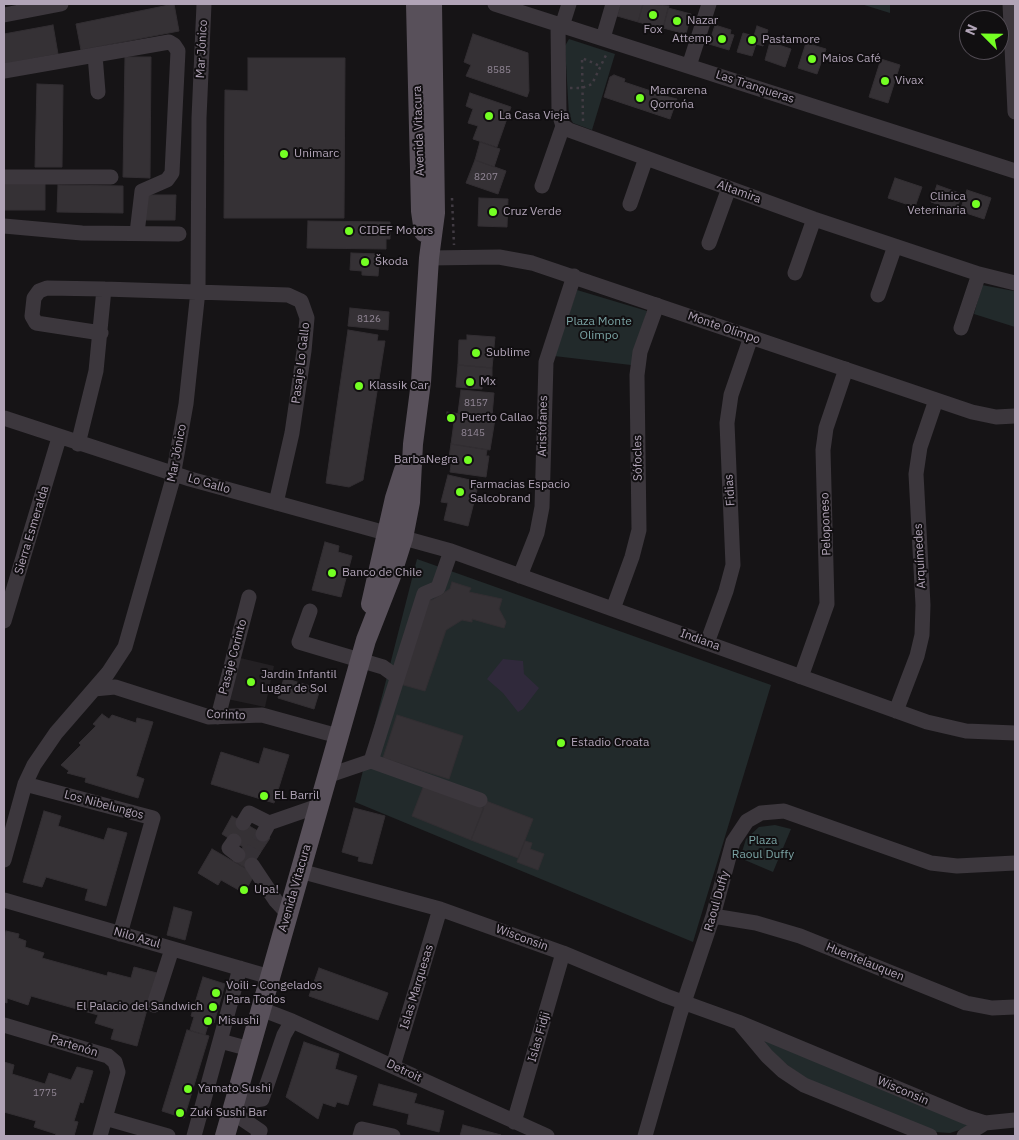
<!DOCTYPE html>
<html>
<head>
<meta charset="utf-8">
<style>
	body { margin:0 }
	#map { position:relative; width:1019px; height:1140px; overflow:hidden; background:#161416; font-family:"IBM Plex Sans",sans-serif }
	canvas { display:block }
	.frame { position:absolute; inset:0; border:5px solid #b1a4b7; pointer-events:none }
	.north { position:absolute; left:959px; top:10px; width:50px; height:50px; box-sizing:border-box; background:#110f11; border:1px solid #514b53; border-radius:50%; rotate:293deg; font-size:14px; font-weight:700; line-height:20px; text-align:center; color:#b1a4b7 }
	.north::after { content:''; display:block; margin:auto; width:18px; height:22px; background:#74ff23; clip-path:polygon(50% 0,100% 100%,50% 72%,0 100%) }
</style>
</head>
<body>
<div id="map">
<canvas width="1019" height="1140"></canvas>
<div class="frame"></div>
<div class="north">N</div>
</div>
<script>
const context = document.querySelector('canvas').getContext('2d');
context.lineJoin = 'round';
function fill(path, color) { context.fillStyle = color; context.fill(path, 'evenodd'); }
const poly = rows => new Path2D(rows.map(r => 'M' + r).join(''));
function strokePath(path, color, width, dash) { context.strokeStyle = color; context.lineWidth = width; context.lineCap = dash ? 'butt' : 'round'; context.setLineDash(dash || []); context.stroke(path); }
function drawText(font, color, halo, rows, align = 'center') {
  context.font = font + ' "IBM Plex Sans",sans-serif'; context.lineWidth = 4; context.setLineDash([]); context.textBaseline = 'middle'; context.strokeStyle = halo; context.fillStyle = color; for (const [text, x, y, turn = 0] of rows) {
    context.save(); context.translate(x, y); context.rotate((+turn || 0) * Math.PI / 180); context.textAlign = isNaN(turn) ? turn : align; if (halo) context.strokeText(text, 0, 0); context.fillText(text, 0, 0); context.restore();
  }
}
const built = poly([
	[236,657,274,666,265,707,227,699]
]);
const green = poly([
	[861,4,890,4,890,13],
	[569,39,615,54,592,130,573,123,569,116,565,46],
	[982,285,1014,291,1015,327,974,314],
	[577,290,647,311,631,365,554,356],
	[417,559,771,685,693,942,355,802],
	[775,825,791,829,773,872,740,858,746,839,759,827],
	[761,1037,972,1126,950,1133,935,1132,809,1081,774,1055]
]);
const water = poly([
	[503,659,523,661,524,674,539,688,523,709,518,712,503,693,487,679]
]);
const building = poly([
	[174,4,179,31,81,50,76,24,174,4],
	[615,4,643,4,638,22,617,16,620,7,615,4],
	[643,4,669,6,663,29,638,22,643,4],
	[668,8,691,14,686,34,663,28,668,8],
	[53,25,58,54,4,64,4,34,53,25],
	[715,25,731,30,730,34,734,35,729,50,709,44,715,25],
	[757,26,768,30,763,46,756,44,752,56,737,52,743,33,754,36,757,26],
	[473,34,528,53,529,91,527,97,466,76,471,65,464,62,473,34],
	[770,42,791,49,785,67,765,60,770,42],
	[806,43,826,49,817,74,798,68,806,43],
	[125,57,151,57,150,178,123,177,125,57],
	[248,58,345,58,344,218,224,218,225,90,248,91,248,58],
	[881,59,900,65,888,103,869,97,881,59],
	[614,75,625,79,624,82,654,92,658,89,664,91,665,96,677,99,670,119,604,97,610,77,614,75],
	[37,84,63,85,62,167,35,167,37,84],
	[470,93,511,107,497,147,473,139,478,126,468,123,473,109,466,106,470,93],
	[480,142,500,149,494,167,475,160,480,142],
	[475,160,506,171,498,194,466,183,475,160],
	[895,178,922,187,915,207,888,198,895,178],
	[4,184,45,184,45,210,4,210,4,184],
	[58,185,123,186,123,213,57,212,58,185],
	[937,185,962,194,956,211,931,202,937,185],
	[967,190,991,198,984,219,960,211,967,190],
	[144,195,176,195,175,220,143,220,144,195],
	[479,198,508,199,507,227,478,226,479,198],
	[308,221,390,222,390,239,386,239,386,249,307,248,308,221],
	[351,253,380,254,378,276,362,275,362,271,350,270,351,253],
	[350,308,389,312,388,330,348,326,350,308],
	[348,330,378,335,377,341,385,341,363,480,349,487,326,483,348,330],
	[467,335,495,337,492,368,458,365,459,340,467,340,467,335],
	[458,365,492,368,492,376,483,375,482,389,456,387,458,365],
	[461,390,494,393,492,416,458,413,461,390],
	[447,412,495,419,490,450,451,444,454,422,446,421,447,412],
	[451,444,487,450,486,456,489,456,486,477,450,472,451,465,448,464,451,444],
	[448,475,479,482,468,526,444,520,448,503,441,502,448,475],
	[325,542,339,546,338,552,352,556,341,597,312,590,325,542],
	[452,582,471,588,469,592,502,599,499,609,506,622,504,628,472,619,472,622,462,620,446,630,425,691,400,684,424,598,432,600,450,589,452,582],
	[284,678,320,689,314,709,278,698,284,678],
	[102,714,109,719,112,715,136,723,137,718,153,722,136,776,144,779,138,798,85,782,86,778,67,773,69,771,61,765,81,745,79,743,96,726,93,724,102,714],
	[397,715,463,736,449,779,383,758,397,715],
	[264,748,289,755,274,803,211,784,221,752,259,764,264,748],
	[424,785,484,808,471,840,412,816,424,785],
	[486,801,533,819,518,858,471,840,486,801],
	[354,808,385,816,372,864,358,861,359,857,342,852,354,808],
	[44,811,61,816,58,826,104,840,108,828,127,833,106,906,85,900,88,889,46,877,42,887,23,882,44,811],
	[232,816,270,838,249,870,234,861,243,847,222,834,232,816],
	[525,841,532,843,530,849,544,854,538,870,517,862,525,841],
	[212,849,255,874,244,893,221,880,218,885,198,873,212,849],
	[174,907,192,912,185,940,167,935,174,907],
	[6,931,19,934,18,938,26,941,25,947,44,953,42,958,107,976,108,972,131,978,134,967,157,973,137,1046,111,1039,114,1029,95,1023,98,1015,31,996,28,1005,7,998,7,1003,4,1002,4,940,6,931],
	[319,968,388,993,378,1020,309,996,319,968],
	[203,977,225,984,214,1023,209,1022,205,1035,190,1030,194,1017,191,1016,203,977],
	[187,1030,209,1036,184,1118,162,1111,187,1030],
	[304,1042,339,1054,335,1069,357,1076,348,1105,337,1102,335,1107,323,1103,318,1119,286,1097,304,1042],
	[4,1062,14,1065,12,1074,45,1084,49,1073,71,1080,77,1067,93,1071,83,1103,80,1102,74,1121,78,1122,74,1136,55,1136,56,1134,34,1127,36,1121,4,1112,4,1062],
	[379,1084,417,1094,414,1103,444,1111,439,1132,407,1124,409,1114,373,1105,379,1084],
	[463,1125,501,1135,460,1136,463,1125]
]);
const minorTunnel = poly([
	[247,861,263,834]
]);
const path = poly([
	[570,88,582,88,592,84,607,53],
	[583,121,582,58,600,66],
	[452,198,454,245]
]);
const minor = poly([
	[495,4,1015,171],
	[1010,4,1015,112],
	[4,15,61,4],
	[558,24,559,113,563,126,569,130,814,219,979,274,1015,283],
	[562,26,569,4],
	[603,38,613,4],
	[95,55,98,92],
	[689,66,709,4],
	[4,71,169,42,174,45,178,51,172,173,167,180,142,191,137,233],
	[4,177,111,177],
	[542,186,563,126],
	[630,204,646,158],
	[4,226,82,233,179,234],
	[709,243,729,188],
	[429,258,499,257,532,263,972,412,996,417,1015,416],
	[795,273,814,219],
	[878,295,895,246],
	[961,328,979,274],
	[101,333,36,323,32,316,34,298,39,291,47,288,104,289,288,295,301,301,307,318,304,351,292,433,276,503],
	[4,418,190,479,451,551,927,722,966,731,1015,733],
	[78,444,96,371,104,289],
	[520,576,537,533,542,507,546,362,574,276],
	[613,609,632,557,639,530,637,375,640,352,657,305],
	[310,611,299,642,383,667,397,677],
	[4,621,59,438],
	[707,643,726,591,733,565,727,423,731,395,751,337],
	[801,677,827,604,823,450,826,428,846,369],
	[94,689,115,687,209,717,262,715,338,736],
	[896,711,917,656,922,635,923,605,916,474,920,447,936,400],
	[218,717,249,597],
	[371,761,424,594,438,588,451,551],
	[327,776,371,761,480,800],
	[25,784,153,818,120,934],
	[243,823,249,813,269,823],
	[263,834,269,823,318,806],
	[234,841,229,848,238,855],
	[4,860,25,784,34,765,56,733,108,673,125,647,172,482,186,404,198,291,199,118,204,4],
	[252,865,276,901,288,914],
	[300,871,440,909,563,953,666,996,738,1022,966,1117,985,1123,1015,1120],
	[4,900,270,977],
	[713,916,756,923,800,936,966,1003,992,1008,1015,1007],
	[154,1005,172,949],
	[261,1009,292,1021,547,1136],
	[4,1025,108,1056,115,1062,118,1072,100,1136],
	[741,1025,767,1056,783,1071,804,1085,930,1136],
	[220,1041,250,1049],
	[393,1066,440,909],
	[234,1103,262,1099,284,1035,292,1021],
	[232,1112,260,1131,258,1136],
	[105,1118,168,1136],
	[514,1122,563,953],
	[194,1136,240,968],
	[360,1136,362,1129,393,1136],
	[645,1136,680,1014,713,916,733,842,747,821,761,813,784,811,931,863,957,866,1015,863],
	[964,1136,985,1123]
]);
const major = poly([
	[416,4,421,211,424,232],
	[371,604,395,498,404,470],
	[225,1136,366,640,391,576,403,538,410,502,413,444,421,382,429,258,435,213,432,4]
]);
const markers = [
	[653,15,5,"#74ff23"],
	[677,21,5,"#74ff23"],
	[722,39,5,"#74ff23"],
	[752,40,5,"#74ff23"],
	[812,59,5,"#74ff23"],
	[885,81,5,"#74ff23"],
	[640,98,5,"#74ff23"],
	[489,116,5,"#74ff23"],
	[284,154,5,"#74ff23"],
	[976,204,5,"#74ff23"],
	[493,212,5,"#74ff23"],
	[349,231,5,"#74ff23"],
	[365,262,5,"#74ff23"],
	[476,353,5,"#74ff23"],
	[470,382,5,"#74ff23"],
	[359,386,5,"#74ff23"],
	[451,418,5,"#74ff23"],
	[468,460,5,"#74ff23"],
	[460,492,5,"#74ff23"],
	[332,573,5,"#74ff23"],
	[251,682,5,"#74ff23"],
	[561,743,5,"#74ff23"],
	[264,796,5,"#74ff23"],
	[244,890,5,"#74ff23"],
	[216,993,5,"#74ff23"],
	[213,1007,5,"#74ff23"],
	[208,1021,5,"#74ff23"],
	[188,1089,5,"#74ff23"],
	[180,1113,5,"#74ff23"]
];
const numberNames = [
	["8585",499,70],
	["8207",486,177],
	["8126",369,319],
	["8157",476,403],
	["8145",473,433],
	["1775",45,1093]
];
const poiNames = [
	["Nazar",687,21],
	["Fox",653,30,"center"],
	["Attemp",712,39,"right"],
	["Pastamore",762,40],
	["Maios Café",822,59],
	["Vivax",895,81],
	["Marcarena",650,91],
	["Qorrońa",650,105],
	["La Casa Vieja",499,116],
	["Unimarc",294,154],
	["Clinica",966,197,"right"],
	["Veterinaria",966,211,"right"],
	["Cruz Verde",503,212],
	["CIDEF Motors",359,231],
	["Škoda",375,262],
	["Sublime",486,353],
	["Mx",480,382],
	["Klassik Car",369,386],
	["Puerto Callao",461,418],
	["BarbaNegra",458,460,"right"],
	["Farmacias Espacio",470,485],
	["Salcobrand",470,499],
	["Banco de Chile",342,573],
	["Jardin Infantil",261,675],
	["Lugar de Sol",261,689],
	["Estadio Croata",571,743],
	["EL Barril",274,796],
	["Upa!",254,890],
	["Voili - Congelados",226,986],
	["Para Todos",226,1000],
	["El Palacio del Sandwich",203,1007,"right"],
	["Misushi",218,1021],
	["Yamato Sushi",198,1089],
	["Zuki Sushi Bar",190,1113]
];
const streetNames = [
	["Mar Jónico",202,49,-87],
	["Las Tranqueras",755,87,18],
	["Avenida Vitacura",419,131,-92],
	["Altamira",739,192,20],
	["Monte Olimpo",724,328,19],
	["Pasaje Lo Gallo",301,363,-83],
	["Aristófanes",543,426,-89],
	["Mar Jónico",177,453,-79],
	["Sófocles",638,458,-91],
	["Lo Gallo",209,484,16],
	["Fidias",730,490,-94],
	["Peloponeso",826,524,-92],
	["Sierra Esmeralda",32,530,-73],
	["Arquímedes",920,556,-93],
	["Indiana",700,640,20],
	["Pasaje Corinto",233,657,-75],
	["Corinto",226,715,2],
	["Los Nibelungos",104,805,15],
	["Avenida Vitacura",295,888,-74],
	["Raoul Duffy",717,901,-74],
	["Nilo Azul",137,938,16],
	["Wisconsin",522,938,20],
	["Huentelauquen",865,962,22],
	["Islas Marquesas",417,987,-73],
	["Islas Fidji",539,1037,-74],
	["Partenón",74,1046,17],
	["Detroit",404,1071,25],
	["Wisconsin",903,1091,23]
];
const parkNames = [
	["Plaza Monte",599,322],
	["Olimpo",599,336],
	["Plaza",763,841],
	["Raoul Duffy",763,855]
];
fill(built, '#232023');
fill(green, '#222a2b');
fill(water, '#30293b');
fill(building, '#353135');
strokePath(building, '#322e32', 1);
strokePath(minorTunnel, '#353136', 15, [15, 8]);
strokePath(path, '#423c44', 2.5, [2.5, 4]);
strokePath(minor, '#3c373d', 15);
strokePath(major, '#58505a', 20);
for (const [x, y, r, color] of markers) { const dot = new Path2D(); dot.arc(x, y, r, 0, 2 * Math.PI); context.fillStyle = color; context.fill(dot); strokePath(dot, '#110f11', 2); }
drawText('10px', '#928796', null, numberNames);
drawText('12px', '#b1a4b7', '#110f11', poiNames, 'left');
drawText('12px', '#b1a4b7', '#110f11', streetNames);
drawText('12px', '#7aa3a4', '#110f11', parkNames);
</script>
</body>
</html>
